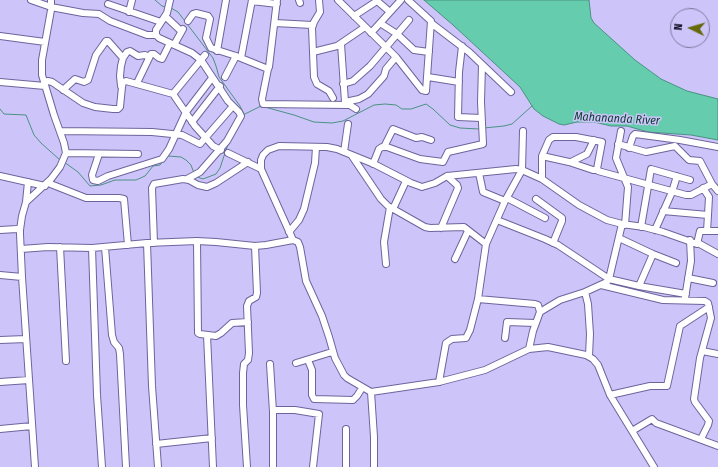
<!DOCTYPE html>
<html>
<head>
<meta charset="utf-8">
<style>
	body { margin:0 }
	#map { position:relative; width:718px; height:467px; overflow:hidden; background:#cdc5f9; font-family:"Fira Sans Condensed",sans-serif }
	canvas { display:block }
	.north { position:absolute; left:670px; top:8px; width:40px; height:40px; box-sizing:border-box; background:#cdc5f9; border:1px solid #8079a1; border-radius:50%; rotate:275deg; font-size:11px; font-weight:700; line-height:16px; text-align:center; color:#0c071c }
	.north::after { content:''; display:block; margin:auto; width:14px; height:18px; background:#676a0b; clip-path:polygon(50% 0,100% 100%,50% 72%,0 100%) }
</style>
</head>
<body>
<div id="map">
<canvas width="718" height="467"></canvas>
<div class="north">N</div>
</div>
<script>
const context = document.querySelector('canvas').getContext('2d');
context.lineJoin = 'round';
function fill(path, color) { context.fillStyle = color; context.fill(path, 'evenodd'); }
const poly = rows => new Path2D(rows.map(r => 'M' + r).join(''));
function strokePath(path, color, width, dash) { context.strokeStyle = color; context.lineWidth = width; context.lineCap = dash ? 'butt' : 'round'; context.setLineDash(dash || []); context.stroke(path); }
function drawText(font, color, halo, rows, align = 'center') {
  context.font = font + ' "Fira Sans Condensed",sans-serif'; context.lineWidth = 3; context.setLineDash([]); context.textBaseline = 'middle'; context.strokeStyle = halo; context.fillStyle = color; for (const [text, x, y, turn = 0] of rows) {
    context.save(); context.translate(x, y); context.rotate((+turn || 0) * Math.PI / 180); context.textAlign = isNaN(turn) ? turn : align; if (halo) context.strokeText(text, 0, 0); context.fillText(text, 0, 0); context.restore();
  }
}
const water = poly([
	[424,0,589,0,591,18,594,23,635,60,661,79,687,91,718,99,718,140,691,135,648,132,627,126,611,126,594,122,577,122,564,125,559,124,543,116,534,109,520,87,453,25,424,0]
]);
const stream = poly([
	[155,0,162,6,166,7],
	[171,8,178,12,213,58,216,66,219,77,240,106,244,114],
	[0,109,4,114,26,115,34,135,41,143,60,160],
	[243,115,261,106,294,115,314,122,332,123,343,121,374,105,385,104,396,105,402,109,411,109,426,104,433,109,450,125,460,128,479,129],
	[484,128,504,126,512,124,532,106],
	[168,156,181,157,186,160,191,165,194,173],
	[64,162,78,172,90,186,101,185,115,180,136,180,145,176,153,166,160,165,162,162],
	[197,177,203,179,216,174,220,168,228,144]
]);
const minor = poly([
	[31,0,51,7,83,13,99,14,110,21,147,35,156,35],
	[170,0,167,13,156,30,156,35,159,38,192,53,201,60,228,101,239,112,241,116,227,141,200,172,187,179],
	[299,0,300,3],
	[319,0,320,12,314,22,312,28,314,77,317,84,329,91,333,98],
	[338,0,396,57,422,90,426,91,431,21,408,0],
	[376,0,390,12],
	[252,1,277,4],
	[108,4,161,22],
	[129,12,132,0],
	[165,16,181,31],
	[354,16,377,1],
	[188,21,193,14,196,13,208,16,210,19,206,38,211,48,236,56,268,69,269,67,277,0],
	[275,23,312,25],
	[380,23,397,34,414,50,429,52],
	[431,23,469,52,511,92],
	[371,33,401,0],
	[0,36,45,42],
	[341,44,345,102,356,109],
	[174,45,183,29],
	[462,46,459,72,458,117,481,118],
	[217,51,226,0],
	[313,52,337,46,365,27],
	[241,58,252,0],
	[268,69,262,99,263,104,349,105],
	[225,77,236,56],
	[428,77,459,82],
	[0,82,45,86],
	[44,82,48,81,52,82,83,103,95,107,113,109,118,109,120,107,122,87,123,82,126,81,173,94,195,126,213,146,221,150],
	[137,83,151,54,154,54,159,58,162,59,170,43],
	[343,84,353,81,370,66,409,20],
	[121,86,120,76,121,66,123,58,127,52,130,51,138,56,145,55,149,57],
	[63,90,75,79,84,82,88,80,96,55,106,41,108,41,123,58],
	[173,94,205,55],
	[345,102,359,99,368,94,384,76,386,69,396,57],
	[192,122,220,86],
	[60,131,152,132,182,135,200,144,233,106],
	[621,131,616,158,628,187,625,225],
	[618,144,646,152,675,146,689,160,700,161,712,184],
	[384,147,393,129,416,138,422,137,431,140],
	[629,148,633,136,635,134,680,140,718,147],
	[344,152,348,124],
	[66,153,138,154],
	[228,153,261,169],
	[99,154,92,175,93,180,98,181,108,176,162,159,169,149,186,112,212,78],
	[352,156,381,199,388,206,425,227,430,228,464,227,486,244],
	[542,156,569,162,593,170,598,170],
	[571,162,587,154,594,140],
	[373,164,379,149,382,147,387,147,420,159,443,162,448,152,483,144,481,102,482,65],
	[479,173,483,192,505,201],
	[0,176,45,186],
	[542,179,542,156,549,140,553,137,576,137,602,142,597,169,598,171,686,195,691,195,712,184,718,191],
	[48,183,86,198,119,198,124,199,128,245],
	[507,198,545,218],
	[536,199,562,218,562,221,553,243],
	[26,202,28,182],
	[393,209,406,181],
	[663,211,708,215,709,197,703,188],
	[497,220,545,239,558,245,609,279,639,286,686,294],
	[641,227,651,169,690,180],
	[441,228,458,188,457,185,447,176],
	[0,230,17,229,20,230,20,234,22,277,35,467],
	[20,230,22,216,26,202,51,179,60,167,66,153,64,143,54,115,42,75,42,60,51,10,51,0],
	[655,230,672,192,677,176],
	[707,231,708,215],
	[289,232,299,220,304,209,315,163,316,147],
	[619,238,653,254,676,263],
	[293,240,261,169,261,160,263,155,268,150,279,146,327,147,337,149,374,164,411,183,422,187,435,183,447,176,516,169,522,170,542,179,579,205,607,220,622,224,644,227,663,232,697,244,700,231,718,231],
	[197,241,198,333,200,334,216,336,221,333,232,323,248,322],
	[147,243,152,386,158,467],
	[154,243,152,188,154,184,183,179,189,180,198,185,207,187,216,183,248,162],
	[698,243,718,254],
	[60,247,66,361],
	[105,247,112,335,114,342,119,348,120,354,126,467],
	[92,248,97,395,102,467],
	[21,249,48,247,92,248,147,243,197,241,216,242,255,246,266,245,293,240,298,242,300,247,306,281,322,316,329,337,335,358,344,375,347,378,371,392,374,437,374,467],
	[455,259,468,231],
	[386,264,384,242,390,207],
	[0,275,22,277],
	[688,278,713,283],
	[601,285,663,300,705,301,708,303,711,318,700,358,694,399,695,402,709,421,708,425,701,439],
	[639,286,653,254],
	[585,292,588,304,590,334,589,356],
	[685,298,691,261,690,240],
	[478,299,535,304,538,305,540,312],
	[207,335,213,467],
	[505,338,507,322,535,323],
	[0,340,26,339],
	[529,349,533,331,540,312,560,300,585,292,607,282,609,279,622,224],
	[702,351,718,354],
	[308,360,312,370,312,395,314,399,353,400,357,396,362,388],
	[296,363,332,352],
	[270,364,273,412],
	[0,382,29,380],
	[439,382,446,343,452,339,466,338,470,330,478,299,486,244,505,201,522,170,523,131],
	[371,392,439,382,485,370,529,349,548,347,586,355,593,359,598,365,610,395,654,467],
	[610,395,650,386,667,386,680,326,709,307],
	[0,429,32,426],
	[632,431,652,419,656,423,718,446],
	[156,444,212,438],
	[247,467,243,405,243,373,244,364,248,360,249,353,247,306,249,301,256,297,257,293,255,246],
	[273,467,273,412,274,410,295,410,319,414,313,467],
	[346,467,346,429]
]);
const waterNames = [
	["Mahananda River",617,119,3]
];
fill(water, '#65ccae');
strokePath(water, '#4a9182', 1);
strokePath(stream, '#4a9182', 1);
strokePath(minor, '#6e649d', 8);
strokePath(minor, '#fff', 6);
drawText('italic 12px', '#0b3b2f', '#cdc5f9', waterNames);
</script>
</body>
</html>
